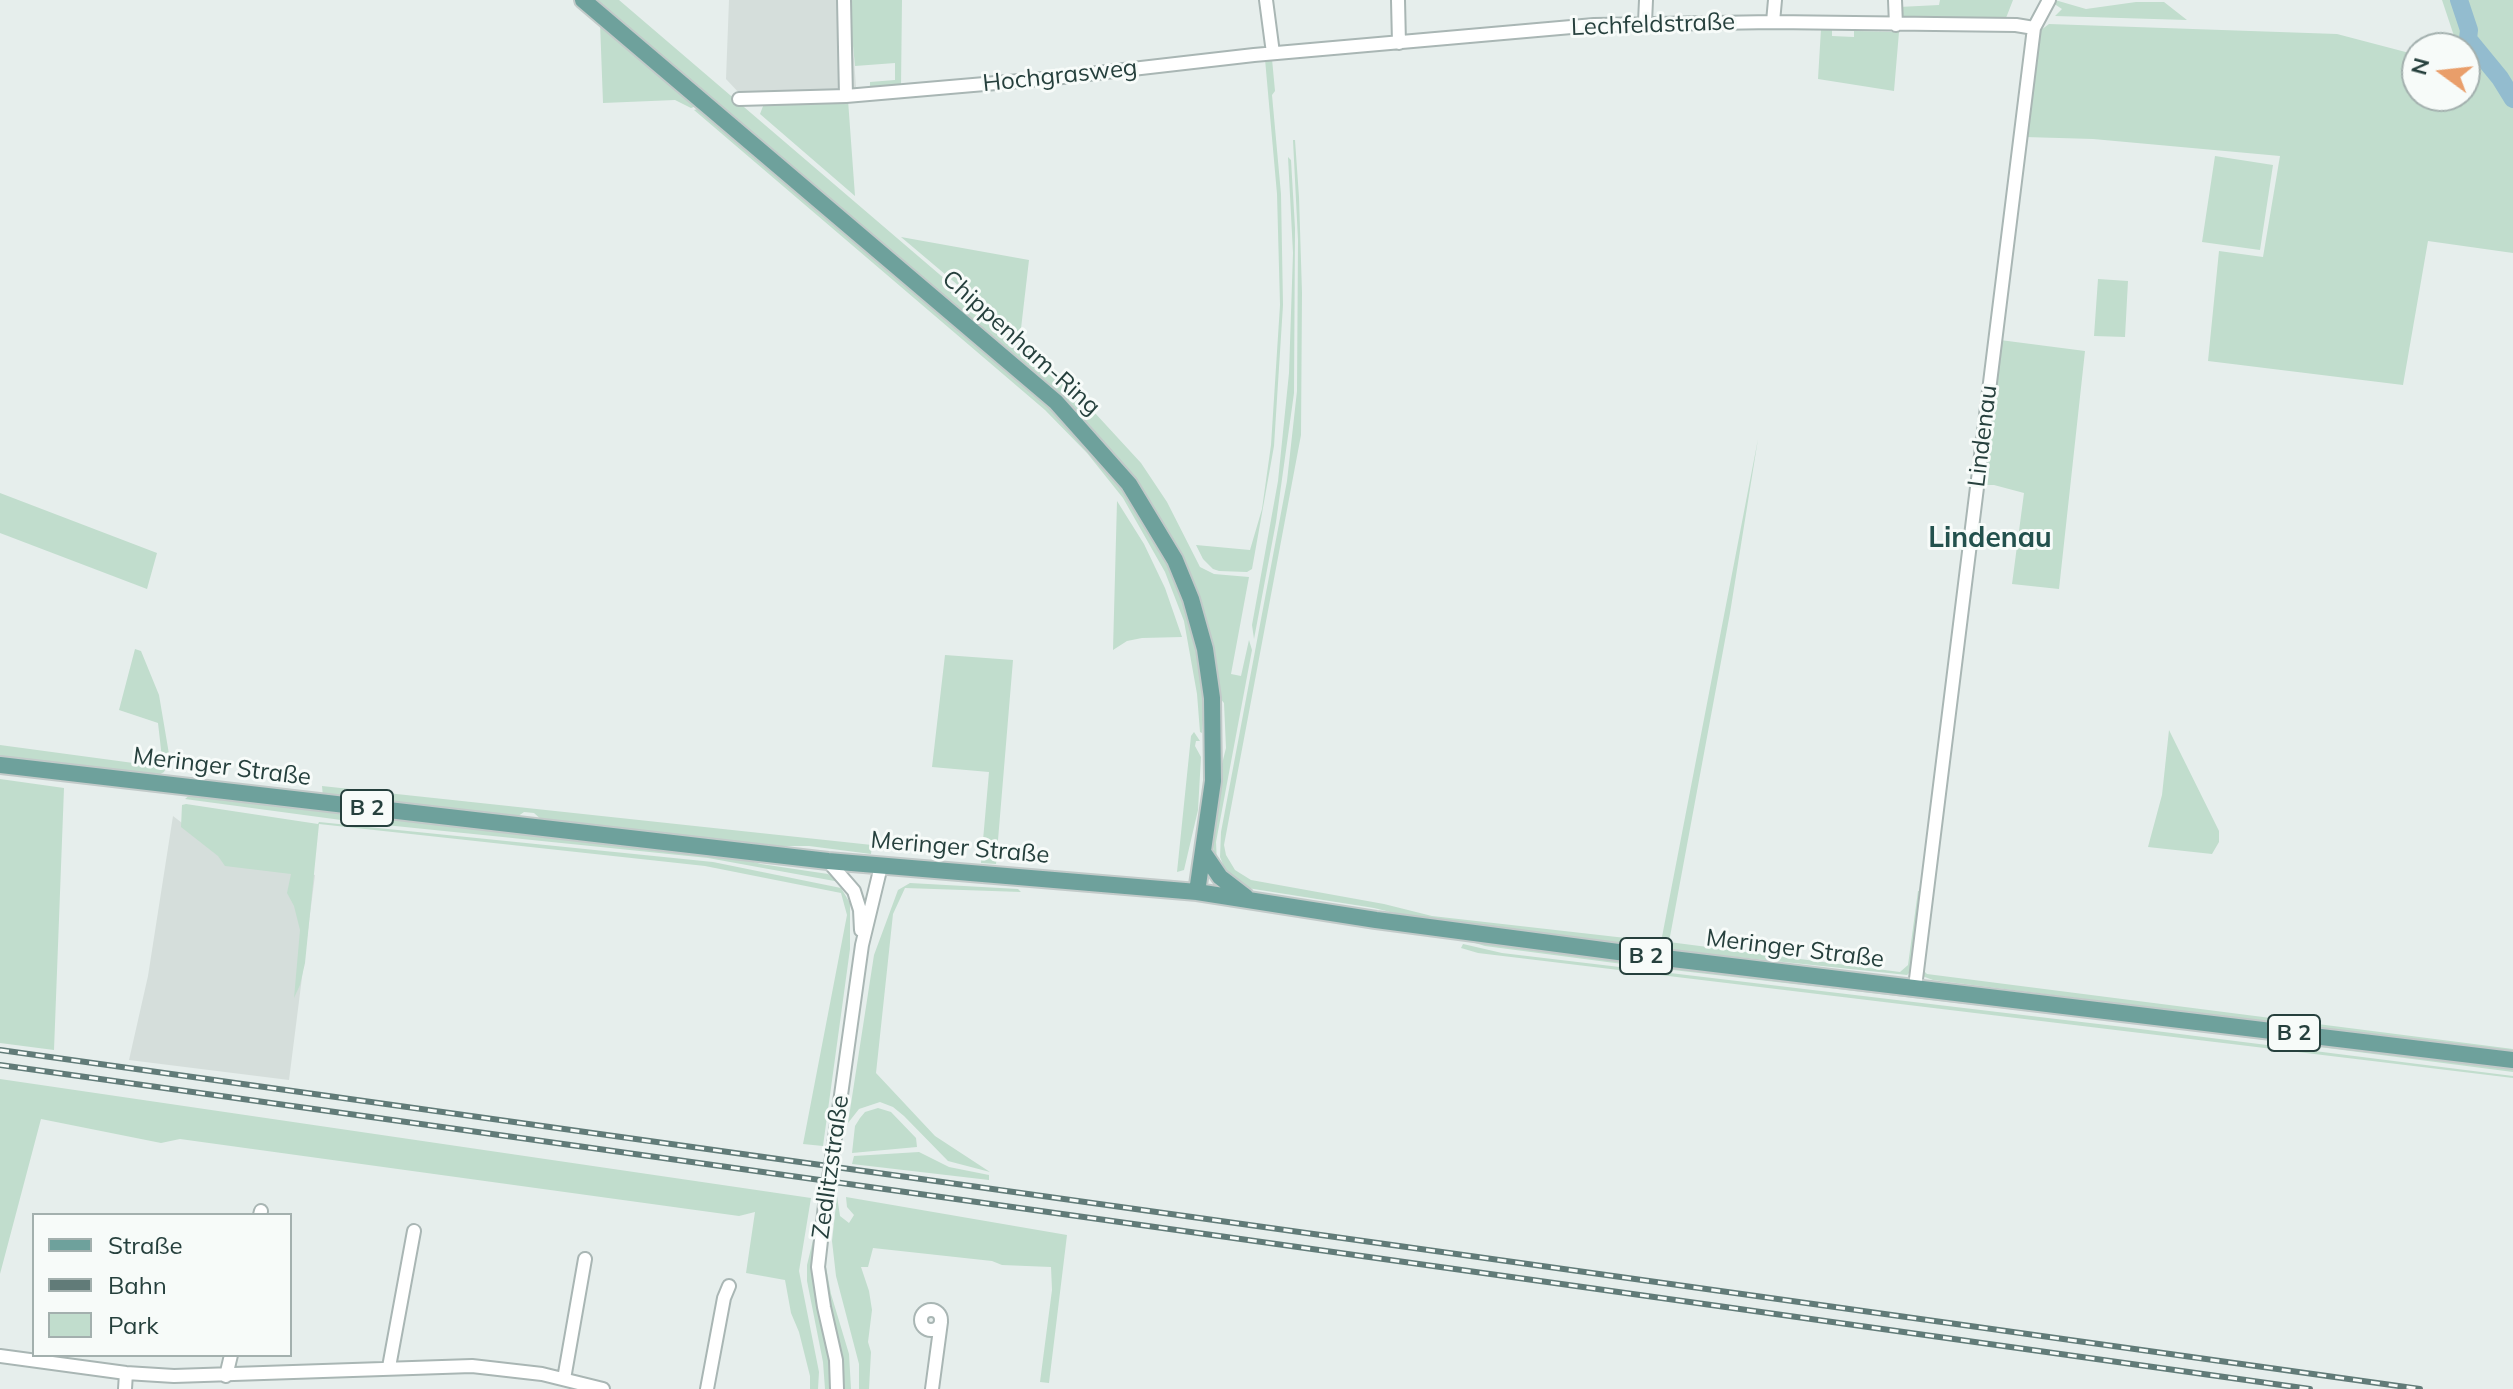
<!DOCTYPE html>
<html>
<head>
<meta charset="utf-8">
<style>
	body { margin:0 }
	#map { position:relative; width:2513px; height:1389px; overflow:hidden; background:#e6eeec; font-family:Mulish,sans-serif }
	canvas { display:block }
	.legend { position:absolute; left:32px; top:1213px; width:260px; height:144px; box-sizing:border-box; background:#f7fbf9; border:2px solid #a3b0ae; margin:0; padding:10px 14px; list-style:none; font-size:24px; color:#26403d }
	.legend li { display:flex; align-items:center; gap:16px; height:40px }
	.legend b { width:40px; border:2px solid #a3b0ae }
	.north { position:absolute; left:2401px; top:32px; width:80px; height:80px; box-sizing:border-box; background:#f7fbf9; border:2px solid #a3b0ae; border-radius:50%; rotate:285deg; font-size:22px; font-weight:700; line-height:32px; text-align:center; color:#26403d }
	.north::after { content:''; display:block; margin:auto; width:28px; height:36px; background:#e99e6a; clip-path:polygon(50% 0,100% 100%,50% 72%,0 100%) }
</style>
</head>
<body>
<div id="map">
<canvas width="2513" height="1389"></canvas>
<ul class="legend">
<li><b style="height:10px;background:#6ea19c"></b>Straße</li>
<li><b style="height:10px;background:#617b78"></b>Bahn</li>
<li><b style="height:22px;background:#c1ddcd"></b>Park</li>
</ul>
<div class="north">N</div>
</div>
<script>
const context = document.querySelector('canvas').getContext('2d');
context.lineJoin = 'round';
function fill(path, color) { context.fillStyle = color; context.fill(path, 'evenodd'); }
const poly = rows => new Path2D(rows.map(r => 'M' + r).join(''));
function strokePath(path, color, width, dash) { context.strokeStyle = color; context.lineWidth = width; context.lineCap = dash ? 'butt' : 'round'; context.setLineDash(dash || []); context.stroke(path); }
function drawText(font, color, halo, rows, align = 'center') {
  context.font = font + ' Mulish,sans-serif'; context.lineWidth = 6; context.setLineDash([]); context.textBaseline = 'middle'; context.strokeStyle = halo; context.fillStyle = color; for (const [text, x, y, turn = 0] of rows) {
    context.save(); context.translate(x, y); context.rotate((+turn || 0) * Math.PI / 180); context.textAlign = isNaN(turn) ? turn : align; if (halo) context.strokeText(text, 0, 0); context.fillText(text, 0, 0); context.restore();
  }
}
const built = poly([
	[729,0,846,0,846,46,853,46,857,100,741,95,726,79],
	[173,816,233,862,315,875,289,1080,129,1060,148,976]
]);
const green = poly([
	[596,0,619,0,1071,387,1141,463,1167,502,1200,567,1214,574,1249,577,1231,674,1241,676,1249,640,1252,650,1216,842,1217,864,1214,858,1213,844,1220,772,1226,748,1224,703,1218,696,1175,545,1128,471,1091,428,1048,387],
	[846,0,902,0,901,87,870,89,870,82,895,80,895,63,855,66,853,46,846,46],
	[1940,0,2013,0,2006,18,1999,20,1904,21,1899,16,1899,7,1939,5],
	[2055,0,2086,9,2136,2,2164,2,2187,20,2055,16,2062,9,2053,3],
	[2442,0,2453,0,2457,5,2465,26,2464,38,2483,62,2479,66,2465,61,2465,48,2458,48],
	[2464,0,2513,0,2513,253,2428,241,2403,385,2208,361,2219,251,2263,257,2280,156,2093,139,2025,137,2037,33,2049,24,2337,34,2417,55,2417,96,2465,96,2465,67,2477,71,2490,57,2477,44],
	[600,22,699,105,691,108,675,100,603,103],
	[1821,29,1832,29,1832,36,1854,37,1854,31,1899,32,1894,91,1818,79],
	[1265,59,1272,59,1275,91,1272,95,1281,194,1283,305,1274,446,1252,569,1247,572,1219,571,1213,569,1203,559,1196,545,1250,550,1262,509,1271,445,1280,305,1277,194],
	[848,100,855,196,760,114,765,101],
	[701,108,1044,399,1104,463,1148,525,1172,572,1188,615,1199,654,1205,696,1202,733,1200,732,1197,694,1184,621,1165,572,1123,498,1087,453,1045,410,694,110],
	[1293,140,1295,140,1299,197,1302,293,1301,435,1224,845,1226,855,1235,870,1251,880,1384,904,1432,916,1661,942,1758,439,1730,613,1669,942,1900,972,1908,965,1918,891,1921,891,1912,962,1910,972,1907,975,1661,949,1415,918,1374,908,1241,887,1226,872,1220,857,1221,832,1287,481,1297,391,1298,240],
	[2215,156,2273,165,2260,250,2202,242],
	[1288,157,1291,160,1295,228,1294,393,1276,522,1254,639,1252,625,1278,481,1289,373,1293,253],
	[901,237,1029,260,1020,337,991,313],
	[2098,279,2128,281,2125,337,2094,336],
	[2000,340,2085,351,2059,589,2012,584,2024,493,1994,485,1982,485],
	[0,493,157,553,147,589,0,533],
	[1117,501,1144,544,1165,588,1182,637,1142,638,1127,641,1113,650],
	[135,649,141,651,159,695,170,760,164,772,155,777,0,759,0,745,163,767,158,723,119,710],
	[945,655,1013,660,996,864,981,863,989,772,932,767],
	[2169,730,2219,831,2219,842,2212,854,2148,847,2162,795],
	[1194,732,1200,741,1196,741,1195,746,1201,757,1198,810,1184,870,1177,872,1191,736],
	[0,779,64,788,54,1050,0,1043],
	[322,786,872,845,871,854,809,846,772,846,543,821,534,813,524,812,517,817,323,797],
	[191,794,721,853,761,864,828,874,840,882,708,858,356,822,185,799],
	[186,804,318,824,319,822,713,862,841,888,850,903,850,949,823,1146,803,1144,847,915,841,893,705,866,319,824,305,963,300,985,294,998,300,930,294,906,287,893,291,874,225,866,218,856,181,827,182,805],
	[910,883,1018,889,1021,892,905,888,893,914,876,1073,935,1136,990,1172,948,1161,904,1116,893,1107,880,1102,859,1109,848,1123,874,955,898,890],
	[1465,940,2513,1066,2513,1072,2172,1028,1630,965,1485,946],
	[1463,944,1502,953,2132,1028,2513,1076,2513,1078,1478,953,1461,948],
	[1923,963,1923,970,1927,974,2513,1049,2513,1053,1933,980,1922,976],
	[0,1079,811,1198,799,1271,819,1372,818,1389,810,1389,810,1376,799,1332,791,1313,785,1280,746,1273,755,1212,739,1216,180,1139,161,1143,41,1119,0,1274],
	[878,1108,891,1112,916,1138,917,1147,852,1153,855,1126,860,1118,865,1112],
	[919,1152,949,1167,989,1175,989,1180,852,1164,854,1156],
	[837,1196,840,1216,849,1223,854,1215,847,1207,846,1197,1067,1235,1049,1383,1040,1382,1052,1290,1051,1267,1002,1265,992,1261,873,1248,868,1267,861,1267,869,1291,872,1310,868,1342,871,1352,869,1389,859,1389,859,1364,836,1276,832,1241],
	[816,1228,813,1255,814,1291,828,1348,832,1389,825,1389,823,1362,807,1281,807,1265],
	[824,1256,831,1294,849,1354,851,1389,843,1389,841,1357,824,1279]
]);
const river = poly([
	[2459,0,2469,30,2468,39,2500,78,2513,99]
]);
const minor = poly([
	[844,0,846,96],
	[1266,0,1273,53],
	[1398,0,1399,43],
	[1895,0,1896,25],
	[1773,22,1775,0],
	[1645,23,1646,0],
	[739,99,846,96,1054,78,1254,55,1594,25,1773,22,2016,25,2034,28],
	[828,861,854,891,860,910,861,930],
	[1915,987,2034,28,2049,0],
	[834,1145,862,945,881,866],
	[825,1205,818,1267,824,1307,836,1360,837,1389],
	[260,1215,261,1211],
	'921 1320a10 10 0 1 1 20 0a10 10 0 1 1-20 0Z',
	[0,1356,126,1373,174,1376,472,1366,542,1374,603,1389],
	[389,1367,414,1231],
	[226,1376,231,1355],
	[564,1379,585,1259],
	[125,1389,126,1373],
	[707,1389,724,1298,729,1286],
	[932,1389,941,1322]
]);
const major = poly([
	[583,0,1056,402,1129,484,1175,560,1191,599,1205,649,1212,698,1213,781,1197,892],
	[0,765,828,861,1197,892,1376,920,1656,957,2513,1060],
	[1203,852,1220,877,1246,897]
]);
const rail = poly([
	[0,1050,2420,1389],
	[0,1065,2310,1389]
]);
const minorBridge = poly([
	[825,1205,834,1145]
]);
const shields = [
	[367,808,52],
	[1646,956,52],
	[2294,1033,52]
];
const shieldNames = [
	["B 2",367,808],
	["B 2",1646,956],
	["B 2",2294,1033]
];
const streetNames = [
	["Lechfeldstraße",1653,25,-2],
	["Hochgrasweg",1060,76,-6],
	["Chippenham-Ring",1021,343,42],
	["Lindenau",1983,436,-83],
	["Meringer Straße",222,767,7],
	["Meringer Straße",960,848,5],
	["Meringer Straße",1795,949,7],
	["Zedlitzstraße",831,1167,-82]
];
const quarterNames = [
	["Lindenau",1990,539]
];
fill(built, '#d5dedb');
fill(green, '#c1ddcd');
strokePath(river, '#93bccf', 18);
strokePath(minor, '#a9b6b4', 16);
strokePath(major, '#c2cac9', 20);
strokePath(minor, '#fff', 12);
strokePath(major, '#6ea19c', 16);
strokePath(rail, '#617b78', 6);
strokePath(rail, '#f7fbf9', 3, [9]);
strokePath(minorBridge, '#a9b6b4', 16, []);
strokePath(minorBridge, '#fff', 12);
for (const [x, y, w] of shields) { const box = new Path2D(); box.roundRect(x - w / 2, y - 18, w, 36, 6); context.fillStyle = '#f7fbf9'; context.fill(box); strokePath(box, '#26403d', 2); }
drawText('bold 22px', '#26403d', null, shieldNames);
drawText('24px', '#26403d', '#f7fbf9', streetNames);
drawText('bold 28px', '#23514d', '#f7fbf9', quarterNames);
</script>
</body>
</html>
